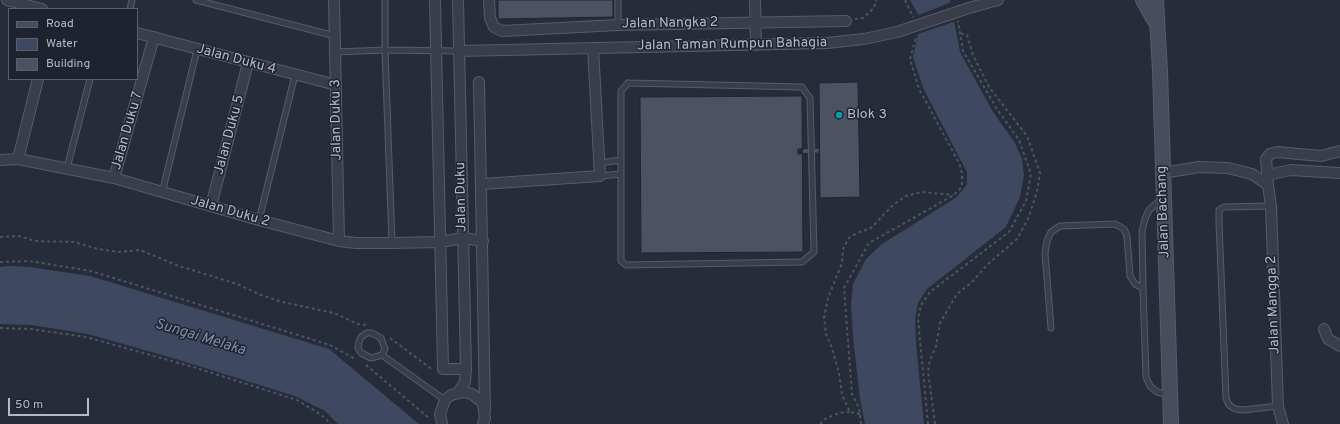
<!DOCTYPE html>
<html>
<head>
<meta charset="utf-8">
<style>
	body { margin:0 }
	#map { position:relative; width:1340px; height:424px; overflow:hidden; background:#262c3a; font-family:Overpass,sans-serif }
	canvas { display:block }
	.legend { position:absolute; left:8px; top:8px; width:130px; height:72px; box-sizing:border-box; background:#1f2330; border:1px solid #5b5f6c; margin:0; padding:5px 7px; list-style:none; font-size:12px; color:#b6bac6 }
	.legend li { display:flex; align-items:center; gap:8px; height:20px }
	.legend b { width:20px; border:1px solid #5b5f6c }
	.scale { position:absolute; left:8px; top:398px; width:81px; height:18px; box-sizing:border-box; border:2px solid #b6bac6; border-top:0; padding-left:5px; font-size:12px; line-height:14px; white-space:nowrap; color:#b6bac6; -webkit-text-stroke:3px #1f2330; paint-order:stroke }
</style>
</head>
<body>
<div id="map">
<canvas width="1340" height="424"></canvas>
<ul class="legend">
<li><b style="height:5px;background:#484d5d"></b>Road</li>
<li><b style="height:11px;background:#3e4861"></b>Water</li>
<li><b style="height:11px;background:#4d5263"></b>Building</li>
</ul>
<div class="scale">50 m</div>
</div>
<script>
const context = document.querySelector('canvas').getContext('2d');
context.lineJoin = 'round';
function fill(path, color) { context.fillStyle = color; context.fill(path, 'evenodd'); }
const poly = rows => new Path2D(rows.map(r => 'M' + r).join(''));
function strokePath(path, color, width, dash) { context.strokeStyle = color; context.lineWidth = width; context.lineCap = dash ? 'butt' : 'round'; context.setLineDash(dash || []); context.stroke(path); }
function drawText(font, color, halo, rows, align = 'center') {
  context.font = font + ' Overpass,sans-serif'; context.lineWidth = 3; context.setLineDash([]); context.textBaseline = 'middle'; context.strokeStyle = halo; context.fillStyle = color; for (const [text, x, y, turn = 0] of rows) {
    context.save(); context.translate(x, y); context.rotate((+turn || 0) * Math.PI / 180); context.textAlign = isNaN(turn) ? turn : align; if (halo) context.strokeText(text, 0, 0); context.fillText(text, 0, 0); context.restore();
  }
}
const water = poly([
	[910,0,950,0,960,52,993,112,1015,143,1022,159,1024,175,1020,197,1006,227,927,289,918,303,915,319,916,344,924,424,865,424,860,399,853,337,851,304,853,284,866,259,882,244,957,197,967,184,967,172,923,88,913,57,921,19],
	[9,266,30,267,90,276,329,349,419,424,338,424,325,411,295,396,176,359,88,334,31,325,0,324,0,267]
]);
const pier = poly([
	[952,2,956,21,915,35,918,19,916,16]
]);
const building = poly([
	[498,0,613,0,613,17,498,19,498,0],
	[858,82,860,197,820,198,819,83,858,82],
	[802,96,803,252,641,253,640,97,802,96],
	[819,148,819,153,798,154,798,149,819,148]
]);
const path = poly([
	[905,0,913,17],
	[855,19,863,18,874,8,876,0],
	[0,237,19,236,35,241,74,242,98,249,119,252,140,250,179,266,237,284,261,295,282,302,334,313,358,324,366,325],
	[0,262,29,261,91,271,330,345,355,359],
	[0,328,31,329,86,337,193,367,297,400,320,414,331,424],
	[390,338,433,370],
	[366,365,430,419],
	[860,414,850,412,842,395,839,373,832,348,826,334,824,318,828,298,842,263,843,249,849,238,857,233,871,228,893,205,906,196,922,192,953,195],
	[820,424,825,419,839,413,850,412],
	[861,424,859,408,852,394,844,288,869,243,954,195,960,189,962,183,962,173,959,163,919,89,910,59,916,37],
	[928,424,918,319,921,305,930,292,1009,232,1026,201,1031,174,1019,140,997,109,963,51,958,21],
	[935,424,928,371,930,360,936,346,940,323,957,294,972,282,988,264,1017,239,1028,219,1037,192,1040,173,1027,136,989,87,973,55,967,35,960,33]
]);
const lane = poly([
	[196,0,335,36],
	[385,0,385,50,392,243],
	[618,0,618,25],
	[130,9,132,0],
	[335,52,385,50,459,51],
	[628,83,802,87,810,98,814,252,802,262,626,265,621,261,621,91,628,83],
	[599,163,621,160],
	[67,168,90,79],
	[600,176,621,174],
	[162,193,197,50],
	[1163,198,1149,210,1145,219,1142,231,1143,288,1146,377,1150,386,1157,392,1169,395],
	[1271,206,1224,207,1219,210,1219,222,1226,398,1229,405,1235,409,1243,410,1278,406],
	[259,220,295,75],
	[1051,328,1045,253,1047,241,1051,232,1060,226,1115,224,1124,229,1127,236,1130,276,1135,284,1143,288],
	[367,333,372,333,381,338,385,349,382,355,371,358,361,353,358,348,359,342,361,337,367,333],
	[382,355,445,400]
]);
const street = poly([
	[7,0,42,9],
	[334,0,339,241],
	[435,0,443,369,466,369],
	[489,0,490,18,494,27,502,31,618,25,846,21],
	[755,0,756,45],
	[969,8,998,0],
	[137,33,336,85],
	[459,51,827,43,864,39,897,32],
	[479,82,485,410],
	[18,159,38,79],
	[0,160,18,159,114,178,259,220,339,241,356,243,392,243,440,242,463,238,483,241],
	[1163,173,1199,167,1228,168,1252,174,1268,185],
	[1267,175,1291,170,1340,173],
	[114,178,154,37],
	[482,184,600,176,593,48],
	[211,206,248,63],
	[1324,329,1328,339,1340,346],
	[458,393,465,382,466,369,458,0],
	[442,424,440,414,445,400,451,395,464,392,472,394,483,403,485,418,483,424],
	[1283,424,1278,406,1271,206,1268,185,1266,159,1270,154,1277,152,1321,156,1340,151]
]);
const secondary = poly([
	[1143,0,1155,21],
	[1156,0,1160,71,1171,424]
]);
const streetBridge = poly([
	[897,32,969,8]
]);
const markers = [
	[839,115,4,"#0f9aa8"]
];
const streetNames = [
	["Jalan Nangka 2",670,24,-1],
	["Jalan Taman Rumpun Bahagia",732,45,-1],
	["Jalan Duku 4",236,60,15],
	["Jalan Duku 3",337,120,-91],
	["Jalan Duku 7",128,131,-74],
	["Jalan Duku 5",230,135,-75],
	["Jalan Duku",462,197,-91],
	["Jalan Duku 2",230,212,16],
	["Jalan Bachang",1164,212,-92],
	["Jalan Mangga 2",1274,305,-92]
];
const poiNames = [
	["Blok 3",847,115]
];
const waterNames = [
	["Sungai Melaka",200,338,17]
];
fill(water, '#3e4861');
fill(pier, '#262c3a');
fill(building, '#4d5263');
strokePath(building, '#212532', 1);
strokePath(lane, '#585c69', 7);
strokePath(street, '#585c69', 12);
strokePath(secondary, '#585c69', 16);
strokePath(path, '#4a585d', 2, [3, 3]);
strokePath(lane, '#3a3e4b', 5);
strokePath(street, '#3a3e4b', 10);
strokePath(secondary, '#484d5d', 14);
strokePath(streetBridge, '#585c69', 12, []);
strokePath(streetBridge, '#3a3e4b', 10);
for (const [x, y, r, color] of markers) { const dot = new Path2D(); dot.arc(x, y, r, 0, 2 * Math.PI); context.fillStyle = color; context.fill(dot); strokePath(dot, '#1f2330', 1.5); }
drawText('14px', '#b6bac6', '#1f2330', streetNames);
drawText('14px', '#b6bac6', '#1f2330', poiNames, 'left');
drawText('italic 15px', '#818daa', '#1f2330', waterNames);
</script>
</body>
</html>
